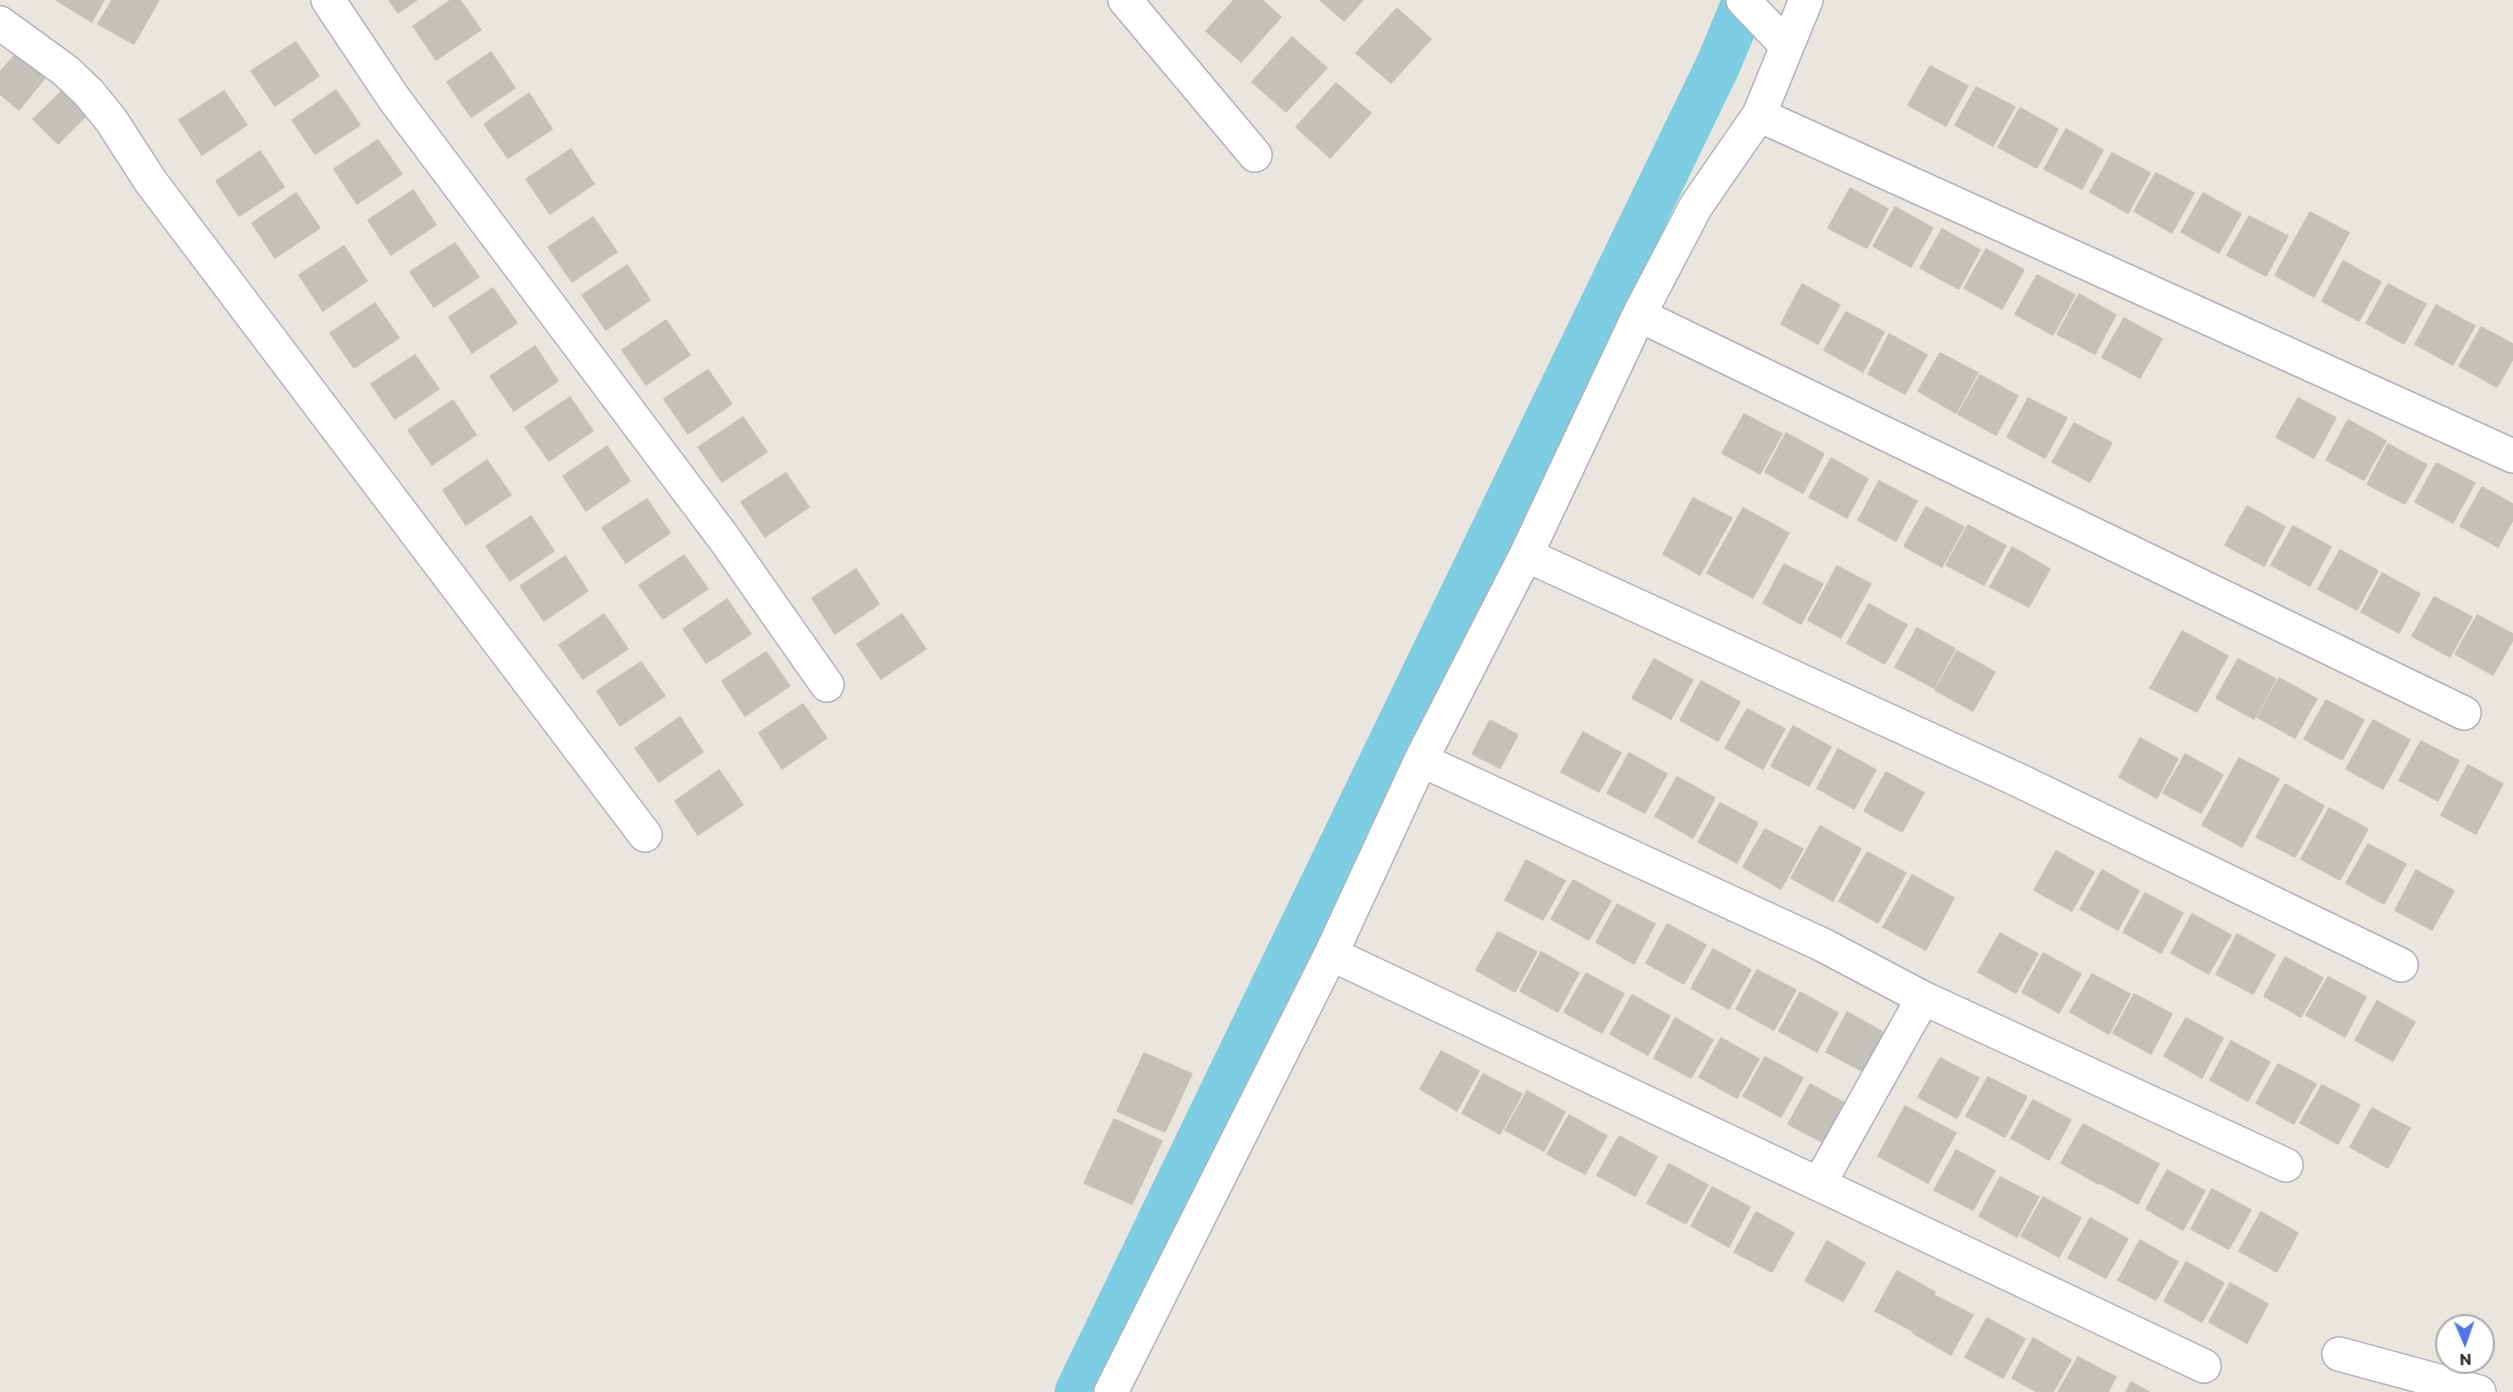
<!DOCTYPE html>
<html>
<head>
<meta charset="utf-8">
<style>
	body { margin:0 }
	#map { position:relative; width:2513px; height:1392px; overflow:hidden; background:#ebe5df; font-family:Commissioner,sans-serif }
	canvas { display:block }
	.north { position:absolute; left:2435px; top:1314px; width:60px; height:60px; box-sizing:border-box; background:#fff; border:2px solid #aaa; border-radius:50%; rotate:178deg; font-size:16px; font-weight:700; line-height:24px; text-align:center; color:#2b2b2b }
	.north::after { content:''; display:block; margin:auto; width:21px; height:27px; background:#5076e7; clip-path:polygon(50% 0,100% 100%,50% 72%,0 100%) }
</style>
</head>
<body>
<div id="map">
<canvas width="2513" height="1392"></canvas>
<div class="north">N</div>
</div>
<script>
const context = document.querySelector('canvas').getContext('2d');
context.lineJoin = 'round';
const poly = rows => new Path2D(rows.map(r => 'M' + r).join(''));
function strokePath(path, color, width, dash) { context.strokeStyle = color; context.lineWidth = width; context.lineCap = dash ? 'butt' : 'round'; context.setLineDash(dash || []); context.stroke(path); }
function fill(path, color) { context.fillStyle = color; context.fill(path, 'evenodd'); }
const canal = poly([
	[1077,1392,1719,63,1745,0]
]);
const building = poly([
	[56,0,104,0,92,22,56,0],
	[112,0,159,0,134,44,98,24,112,0],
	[389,0,417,0,398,13,389,0],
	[451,0,460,0,481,30,436,60,413,26,451,0],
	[1234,0,1262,0,1281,17,1241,62,1206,31,1234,0],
	[1320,0,1363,0,1344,21,1320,0],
	[1397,8,1431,39,1391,83,1356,53,1397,8],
	[1292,37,1327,68,1286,112,1252,82,1292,37],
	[296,42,319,76,275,106,251,71,296,42],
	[491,52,515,88,471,117,447,82,491,52],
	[16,54,45,78,19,110,0,94,0,72,16,54],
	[1930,66,1968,86,1946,126,1908,105,1930,66],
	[1336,83,1371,113,1330,158,1296,127,1336,83],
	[1976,87,2015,107,1993,146,1955,125,1976,87],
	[64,89,88,114,58,144,33,119,64,89],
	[336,90,360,125,315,154,292,120,336,90],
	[224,91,247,125,202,155,179,120,224,91],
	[529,93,552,129,508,158,484,124,529,93],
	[2020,108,2058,129,2037,168,1998,147,2020,108],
	[2066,129,2103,150,2082,189,2044,169,2066,129],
	[378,140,402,174,357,204,334,169,378,140],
	[571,149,594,184,550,214,526,179,571,149],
	[260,151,284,187,239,216,216,181,260,151],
	[2112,153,2150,173,2128,213,2090,192,2112,153],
	[2156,173,2194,193,2172,233,2134,211,2156,173],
	[1850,188,1888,209,1867,248,1828,228,1850,188],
	[413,190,436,225,391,255,368,220,413,190],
	[296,193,320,228,275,258,252,223,296,193],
	[2203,193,2241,214,2219,253,2181,232,2203,193],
	[1895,207,1933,228,1911,267,1873,246,1895,207],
	[2310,212,2349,233,2314,297,2275,275,2310,212],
	[2249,216,2288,236,2266,276,2227,255,2249,216],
	[593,217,617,252,572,282,548,247,593,217],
	[1942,229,1980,250,1959,289,1920,268,1942,229],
	[455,243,479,277,434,307,410,272,455,243],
	[344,246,367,281,323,311,299,275,344,246],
	[1986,249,2024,270,2002,309,1964,288,1986,249],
	[2343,261,2381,282,2359,321,2322,301,2343,261],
	[627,265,650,300,606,330,582,295,627,265],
	[2037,275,2075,295,2053,335,2015,314,2037,275],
	[1802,284,1840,305,1818,344,1781,324,1802,284],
	[2388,284,2426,304,2404,344,2366,323,2388,284],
	[493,288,517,323,472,353,449,317,493,288],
	[2079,294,2116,315,2095,354,2057,334,2079,294],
	[375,303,399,338,354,368,330,333,375,303],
	[2436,305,2475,326,2453,365,2415,344,2436,305],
	[1846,312,1884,332,1863,372,1824,350,1846,312],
	[2124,318,2162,339,2140,378,2102,357,2124,318],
	[666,320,690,355,646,385,622,350,666,320],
	[2481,327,2513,344,2513,359,2497,387,2459,366,2481,327],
	[1889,334,1927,355,1905,394,1868,374,1889,334],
	[535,346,558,381,514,411,490,376,535,346],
	[1940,353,1978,373,1956,413,1918,391,1940,353],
	[415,355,439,389,395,419,371,384,415,355],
	[708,370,732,404,688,434,664,399,708,370],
	[1980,375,2018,396,1996,435,1958,414,1980,375],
	[570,397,593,431,549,461,525,427,570,397],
	[2028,398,2067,418,2045,458,2007,437,2028,398],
	[2298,398,2336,418,2314,458,2276,437,2298,398],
	[453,400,476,435,432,465,408,430,453,400],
	[1744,414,1782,434,1760,474,1722,453,1744,414],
	[743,417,767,452,722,482,698,447,743,417],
	[2348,420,2386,441,2364,480,2326,460,2348,420],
	[2074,423,2112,443,2090,482,2052,462,2074,423],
	[1786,433,1824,454,1803,493,1765,472,1786,433],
	[2388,444,2427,465,2405,504,2367,484,2388,444],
	[607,446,630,481,586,511,563,476,607,446],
	[1831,458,1868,479,1847,518,1809,497,1831,458],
	[487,460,511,495,466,525,443,490,487,460],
	[2436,463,2475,483,2453,523,2415,502,2436,463],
	[786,473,809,507,765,537,741,502,786,473],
	[1879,481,1917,501,1896,541,1858,520,1879,481],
	[2482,487,2513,504,2513,520,2498,547,2460,526,2482,487],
	[1693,498,1732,518,1700,575,1663,554,1693,498],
	[647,499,670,533,626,563,602,528,647,499],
	[2247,506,2285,527,2264,566,2225,545,2247,506],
	[1926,507,1964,527,1942,567,1904,546,1926,507],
	[1743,508,1789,533,1753,598,1707,573,1743,508],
	[531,516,554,551,510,581,486,546,531,516],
	[1968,525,2006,546,1984,585,1946,565,1968,525],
	[2293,526,2331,547,2310,586,2271,565,2293,526],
	[2012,547,2050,569,2029,607,1990,587,2012,547],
	[2340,550,2378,571,2357,610,2318,589,2340,550],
	[684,555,708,589,663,619,639,585,684,555],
	[565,556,588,591,544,621,520,586,565,556],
	[1784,564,1823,584,1801,624,1763,603,1784,564],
	[1837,566,1871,584,1841,638,1808,620,1837,566],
	[856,569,879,604,835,634,812,598,856,569],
	[2382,573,2420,594,2399,633,2361,612,2382,573],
	[2434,597,2472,617,2450,657,2412,636,2434,597],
	[727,599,751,634,706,663,683,629,727,599],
	[1869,604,1907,625,1885,664,1847,643,1869,604],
	[604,614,628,649,583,679,559,645,604,614],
	[902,614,926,649,881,679,857,644,902,614],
	[2477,615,2513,634,2513,640,2493,675,2455,654,2477,615],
	[1917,628,1955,649,1934,688,1895,667,1917,628],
	[2182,631,2228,656,2197,712,2150,688,2182,631],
	[1957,651,1995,672,1973,711,1935,690,1957,651],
	[766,652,790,686,745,716,722,681,766,652],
	[1654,659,1693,680,1671,719,1632,698,1654,659],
	[2238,659,2276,679,2254,719,2216,698,2238,659],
	[641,662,665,696,620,726,597,691,641,662],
	[2279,678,2317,699,2295,738,2257,717,2279,678],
	[1701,681,1740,702,1718,741,1680,720,1701,681],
	[2326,700,2364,720,2342,760,2304,739,2326,700],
	[803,704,827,738,782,769,759,733,803,704],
	[1747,709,1785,729,1763,769,1725,748,1747,709],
	[680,717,703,752,659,782,635,748,680,717],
	[1490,720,1518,735,1500,768,1472,754,1490,720],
	[2373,720,2410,740,2383,789,2346,769,2373,720],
	[1793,726,1831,747,1809,786,1771,766,1793,726],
	[1583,732,1621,753,1599,792,1561,772,1583,732],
	[2140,738,2178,759,2157,798,2119,777,2140,738],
	[2421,741,2459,761,2438,801,2399,780,2421,741],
	[1838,749,1876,770,1854,809,1817,788,1838,749],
	[1629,753,1667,774,1645,813,1607,793,1629,753],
	[2185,754,2223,775,2201,813,2163,793,2185,754],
	[2239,758,2279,779,2242,847,2202,825,2239,758],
	[2468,765,2503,784,2476,834,2441,815,2468,765],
	[719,770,743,805,698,835,675,801,719,770],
	[1886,772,1924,793,1902,832,1864,811,1886,772],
	[1677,777,1715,798,1693,838,1655,816,1677,777],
	[2285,784,2324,806,2295,857,2256,837,2285,784],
	[1720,803,1758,823,1737,863,1698,842,1720,803],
	[2329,808,2368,829,2340,880,2301,859,2329,808],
	[1820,826,1861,849,1833,901,1791,878,1820,826],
	[1765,829,1803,849,1781,889,1743,867,1765,829],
	[2368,844,2406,864,2384,904,2346,883,2368,844],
	[2056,851,2094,872,2072,911,2034,890,2056,851],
	[1867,852,1906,873,1878,923,1839,901,1867,852],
	[1526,860,1565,881,1543,920,1505,900,1526,860],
	[2102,870,2139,891,2118,930,2080,909,2102,870],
	[2416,870,2454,891,2432,930,2395,910,2416,870],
	[1912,875,1954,898,1926,950,1883,927,1912,875],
	[1573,880,1611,901,1589,940,1551,919,1573,880],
	[2145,893,2183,913,2161,953,2123,932,2145,893],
	[1617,904,1655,924,1634,964,1596,942,1617,904],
	[2192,914,2231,935,2209,974,2171,953,2192,914],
	[1667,924,1706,945,1684,984,1646,963,1667,924],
	[1498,932,1537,952,1515,992,1476,970,1498,932],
	[2000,933,2038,954,2016,993,1978,972,2000,933],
	[2237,934,2275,955,2253,994,2216,974,2237,934],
	[1713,949,1751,970,1729,1009,1691,988,1713,949],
	[1541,952,1579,973,1558,1012,1520,991,1541,952],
	[2043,953,2081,974,2059,1013,2022,992,2043,953],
	[2285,957,2323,978,2301,1017,2264,996,2285,957],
	[1757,970,1796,990,1774,1030,1736,1009,1757,970],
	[1586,973,1624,994,1602,1033,1564,1012,1586,973],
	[2092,974,2130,994,2109,1034,2070,1012,2092,974],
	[2328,977,2366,997,2345,1037,2306,1015,2328,977],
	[1800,992,1838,1013,1817,1052,1779,1031,1800,992],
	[2134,994,2172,1014,2151,1054,2113,1033,2134,994],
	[1632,995,1670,1016,1648,1055,1610,1034,1632,995],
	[2377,1001,2415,1022,2393,1061,2355,1040,2377,1001],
	[1847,1012,1886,1034,1864,1072,1826,1052,1847,1012],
	[1675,1018,1713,1040,1691,1078,1654,1058,1675,1018],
	[2186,1018,2223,1038,2202,1078,2164,1056,2186,1018],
	[1721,1038,1759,1059,1737,1098,1699,1077,1721,1038],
	[2231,1041,2270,1062,2248,1101,2210,1080,2231,1041],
	[1441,1051,1479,1071,1457,1111,1420,1089,1441,1051],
	[1144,1053,1192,1074,1165,1132,1117,1111,1144,1053],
	[1765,1057,1803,1078,1781,1117,1743,1096,1765,1057],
	[1940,1058,1979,1078,1957,1118,1918,1097,1940,1058],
	[2278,1064,2316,1084,2294,1124,2256,1103,2278,1064],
	[1483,1074,1522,1094,1500,1134,1462,1113,1483,1074],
	[1988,1077,2027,1097,2005,1137,1966,1116,1988,1077],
	[1810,1084,1848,1105,1826,1144,1788,1124,1810,1084],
	[2322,1085,2360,1105,2338,1144,2300,1123,2322,1085],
	[1527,1091,1565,1112,1544,1151,1505,1130,1527,1091],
	[2033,1100,2071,1120,2049,1160,2011,1138,2033,1100],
	[1905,1106,1956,1133,1928,1183,1878,1156,1905,1106],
	[2372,1108,2410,1128,2388,1168,2350,1147,2372,1108],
	[1569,1115,1607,1136,1585,1174,1547,1154,1569,1115],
	[1114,1119,1162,1141,1132,1204,1084,1183,1114,1119],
	[2083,1124,2121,1144,2099,1184,2061,1163,2083,1124],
	[1619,1136,1657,1157,1635,1196,1597,1175,1619,1136],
	[2121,1144,2159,1164,2138,1204,2100,1183,2121,1144],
	[1956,1150,1995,1171,1973,1210,1934,1190,1956,1150],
	[1669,1164,1708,1185,1686,1224,1647,1203,1669,1164],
	[2167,1170,2205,1191,2183,1230,2146,1209,2167,1170],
	[2000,1177,2039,1197,2017,1237,1979,1216,2000,1177],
	[1712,1187,1750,1207,1729,1247,1691,1226,1712,1187],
	[2212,1189,2251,1210,2229,1249,2191,1229,2212,1189],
	[2043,1197,2081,1218,2059,1257,2021,1236,2043,1197],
	[1756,1212,1794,1233,1772,1272,1734,1252,1756,1212],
	[2261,1212,2298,1233,2277,1272,2239,1251,2261,1212],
	[2090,1218,2128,1239,2106,1278,2068,1258,2090,1218],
	[2140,1240,2178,1262,2156,1300,2118,1280,2140,1240],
	[1827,1241,1865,1263,1843,1301,1805,1281,1827,1241],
	[2186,1262,2224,1283,2202,1322,2164,1301,2186,1262],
	[1897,1271,1935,1292,1913,1331,1875,1311,1897,1271],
	[2230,1283,2268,1304,2247,1343,2209,1322,2230,1283],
	[1934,1295,1973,1315,1951,1355,1913,1333,1934,1295],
	[1987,1318,2025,1339,2003,1378,1965,1357,1987,1318],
	[2033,1338,2071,1360,2053,1392,2037,1392,2012,1378,2033,1338],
	[2078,1357,2116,1377,2108,1392,2058,1392,2078,1357],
	[2131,1382,2149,1392,2126,1392,2131,1382]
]);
const minor = poly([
	[328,0,395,100,723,537,827,685],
	[1125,0,1255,155],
	[1743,0,1786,45],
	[0,23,66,71,89,93,111,120,151,182,645,835],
	[1759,115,2513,456],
	[1639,315,2464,713],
	[1526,555,2016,779,2401,965],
	[1421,760,1823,945,1923,998,2286,1165],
	[1331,954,2204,1366],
	[1819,1184,1923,998],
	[2339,1354,2479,1392],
	[1111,1392,1331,954,1421,760,1526,555,1639,315,1696,206,1759,115,1806,0]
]);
strokePath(canal, '#7dcee2', 45);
fill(building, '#c4c0ba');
strokePath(building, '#c7c1b8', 1.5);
strokePath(minor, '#afb2ba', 36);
strokePath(minor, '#fff', 33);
</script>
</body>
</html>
